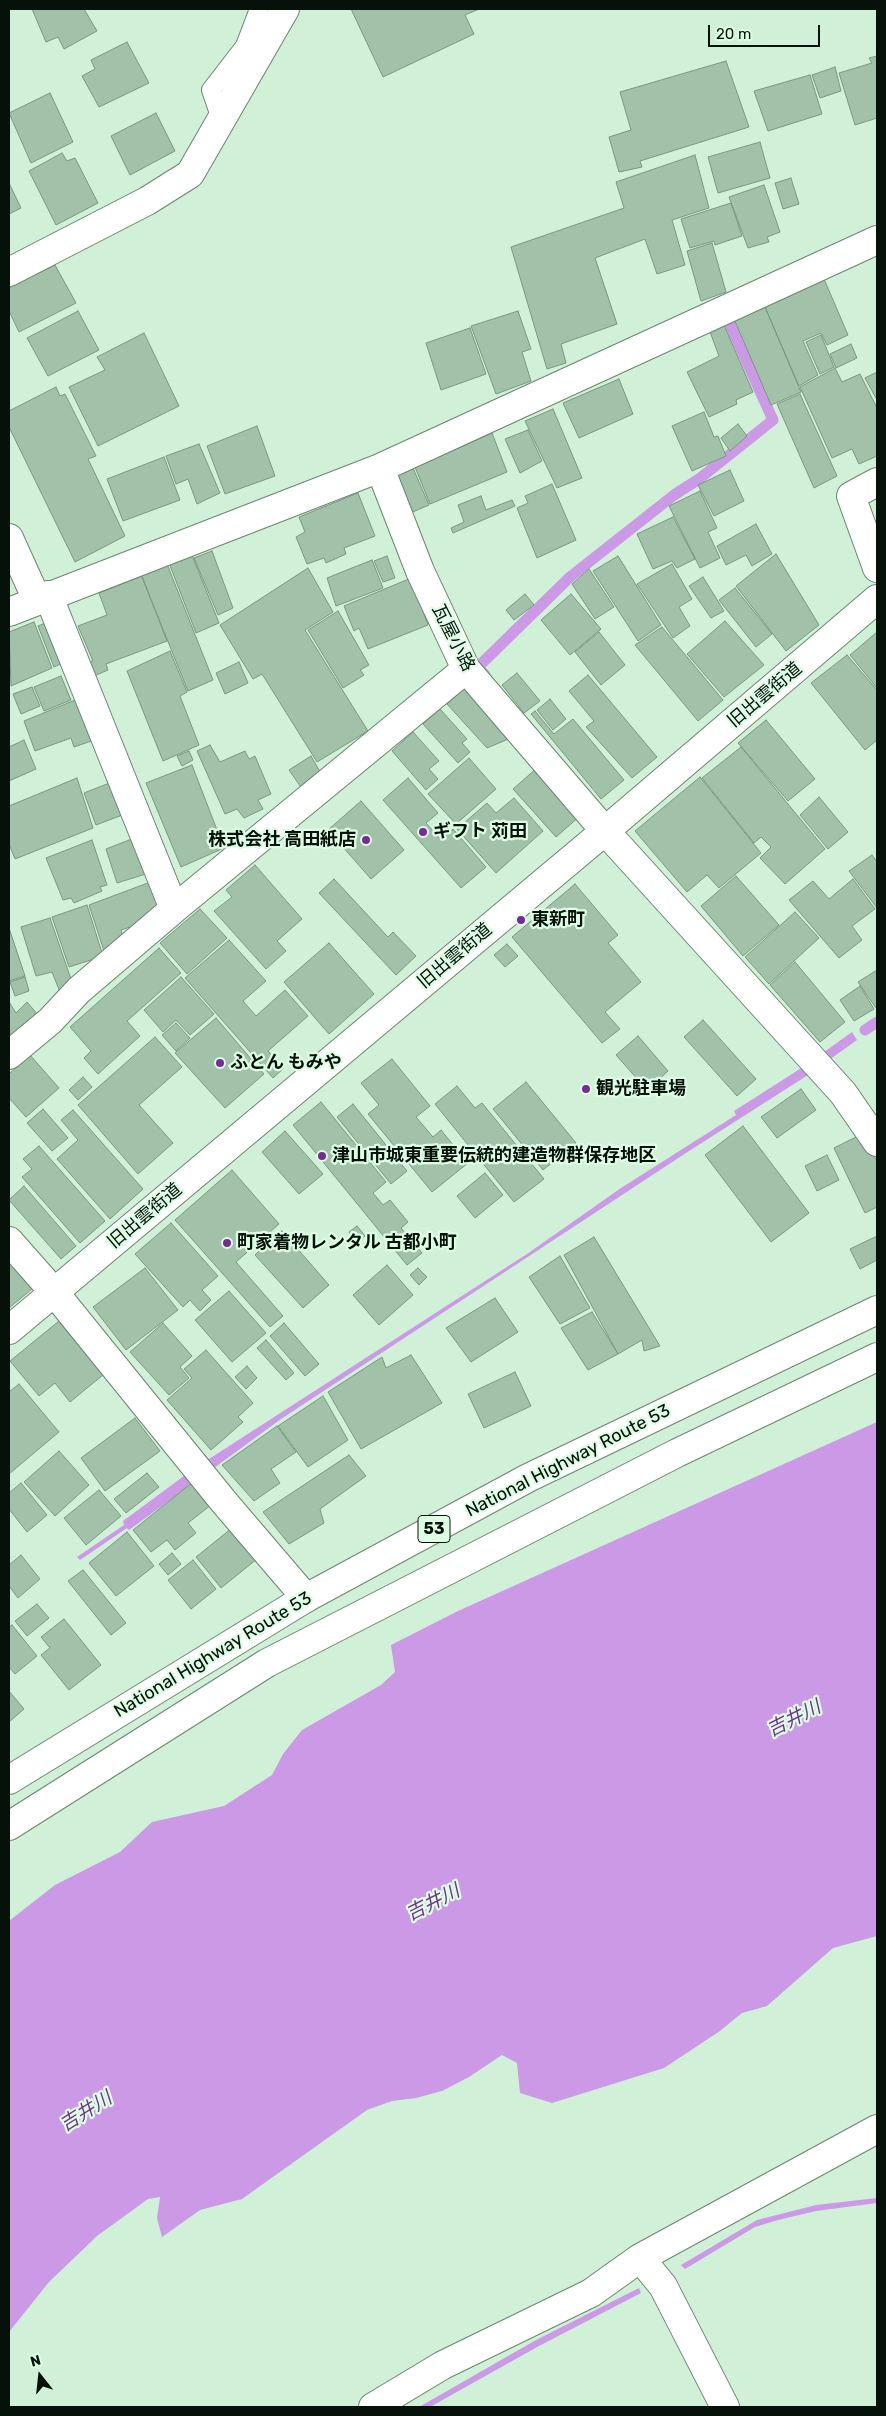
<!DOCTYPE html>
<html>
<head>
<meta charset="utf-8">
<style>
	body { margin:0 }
	#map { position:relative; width:886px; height:2416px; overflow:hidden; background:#d0f1d7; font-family:Rubik,sans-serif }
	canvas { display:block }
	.frame { position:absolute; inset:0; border:10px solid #061109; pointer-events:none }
	.north { position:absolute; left:15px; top:2351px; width:50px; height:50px; -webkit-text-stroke:4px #ddfee4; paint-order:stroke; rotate:344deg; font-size:14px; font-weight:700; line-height:20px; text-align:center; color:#061109 }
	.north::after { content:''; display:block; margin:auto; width:18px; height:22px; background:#061109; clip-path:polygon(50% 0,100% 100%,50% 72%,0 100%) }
	.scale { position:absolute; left:708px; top:25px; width:112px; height:22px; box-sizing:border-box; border:2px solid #061109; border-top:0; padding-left:6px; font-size:15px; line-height:18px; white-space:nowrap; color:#061109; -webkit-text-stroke:4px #ddfee4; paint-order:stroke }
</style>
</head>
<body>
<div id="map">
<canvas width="886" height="2416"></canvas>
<div class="frame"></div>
<div class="north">N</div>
<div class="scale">20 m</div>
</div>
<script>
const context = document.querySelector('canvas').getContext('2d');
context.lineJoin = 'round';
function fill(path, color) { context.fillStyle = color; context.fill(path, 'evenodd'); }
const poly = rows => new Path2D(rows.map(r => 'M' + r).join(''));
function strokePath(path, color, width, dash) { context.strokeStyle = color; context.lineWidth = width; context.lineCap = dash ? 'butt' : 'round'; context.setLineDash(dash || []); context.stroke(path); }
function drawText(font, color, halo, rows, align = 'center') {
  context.font = font + ' Rubik,"Noto Sans JP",sans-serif'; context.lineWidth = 4.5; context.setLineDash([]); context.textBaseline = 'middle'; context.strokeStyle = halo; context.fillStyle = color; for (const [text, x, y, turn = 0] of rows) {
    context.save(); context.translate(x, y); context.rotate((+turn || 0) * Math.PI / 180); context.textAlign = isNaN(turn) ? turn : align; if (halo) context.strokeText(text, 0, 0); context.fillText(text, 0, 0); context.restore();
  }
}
const water = poly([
	[852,1032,857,1040,808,1075,686,1153,281,1419,129,1530,127,1528,80,1560,77,1557,124,1525,123,1521,188,1473,182,1433,209,1459,527,1254,621,1188,736,1115,734,1111,803,1067],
	[877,1422,877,1936,833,1948,767,2006,742,2013,720,2031,664,2068,552,2103,520,2093,517,2063,502,2055,469,2077,442,2091,416,2098,392,2101,367,2110,242,2199,200,2210,162,2237,157,2218,160,2197,148,2199,97,2236,49,2282,9,2332,9,1921,55,1885,120,1852,152,1822,224,1806,272,1775,283,1754,302,1730,381,1685,395,1672,391,1645,458,1611],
	[877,2198,877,2203,816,2211,778,2220,755,2227,685,2269,681,2265,757,2220,816,2205],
	[639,2288,641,2293,539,2346,430,2407,419,2407,536,2340]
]);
const stream = poly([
	[485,675,478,667,570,577,674,495,699,479,773,420,729,322],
	[865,1030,877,1022]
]);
const building = poly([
	[32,9,84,9,97,31,64,49,58,37,46,42,32,9],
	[351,9,479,9,465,15,474,34,383,77,351,9],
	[127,42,149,83,99,107,82,76,95,69,91,60,127,42],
	[877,56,877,118,855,125,839,73,872,63,869,58,877,56],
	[726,61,749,127,640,161,642,167,619,172,609,137,631,130,620,92,726,61],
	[835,67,841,91,820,98,812,75,835,67],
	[810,75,822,114,768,131,754,91,810,75],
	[50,93,73,142,31,163,9,113,50,93],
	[156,113,175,151,130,175,111,136,156,113],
	[760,142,770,178,718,193,708,157,760,142],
	[62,153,67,161,75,158,98,203,56,225,29,171,62,153],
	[695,155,709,208,672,220,685,265,657,274,645,239,595,258,617,324,561,344,566,363,547,369,511,247,624,208,616,182,695,155],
	[791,178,799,204,783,209,775,183,791,178],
	[9,183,21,208,9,214,9,183],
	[764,185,780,232,767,237,769,242,748,248,729,197,764,185],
	[731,203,742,236,715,245,714,241,690,248,681,219,731,203],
	[712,243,726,292,701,301,687,251,712,243],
	[55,265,76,303,19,332,9,311,9,288,55,265],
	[824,279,848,335,827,345,821,333,803,341,818,375,799,386,765,307,824,279],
	[765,307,801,392,771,405,734,319,765,307],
	[78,311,99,350,48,376,27,338,78,311],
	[518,311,531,349,522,352,531,381,496,394,471,326,518,311],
	[724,325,753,392,736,400,737,404,709,417,687,372,719,356,710,332,724,325],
	[470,328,486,374,441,390,426,343,470,328],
	[144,333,179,406,98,446,69,387,105,370,97,357,144,333],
	[821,335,834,367,820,374,806,342,821,335],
	[851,344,857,358,836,368,830,354,851,344],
	[835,368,842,382,860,374,877,408,877,456,859,464,852,449,832,458,800,387,835,368],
	[877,372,877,400,865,378,877,372],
	[619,379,633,414,579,438,563,403,619,379],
	[56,387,60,396,65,394,96,456,88,459,125,536,75,562,9,427,9,411,56,387],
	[800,394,837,476,814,488,777,404,800,394],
	[553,409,582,478,557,488,525,421,553,409],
	[704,412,714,437,718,436,726,456,692,471,672,426,704,412],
	[738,424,747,436,730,451,721,438,738,424],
	[257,426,275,476,225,494,207,446,257,426],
	[528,430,542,461,520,473,505,439,528,430],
	[492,433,507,472,430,504,415,467,492,433],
	[199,444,220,493,197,504,188,479,176,484,166,456,199,444],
	[164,457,180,500,123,521,107,479,164,457],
	[413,468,429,505,408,514,394,475,413,468],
	[730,470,744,501,714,516,698,485,730,470],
	[552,484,576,540,537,558,517,508,528,503,525,496,552,484],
	[700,491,717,528,708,532,720,558,700,568,669,506,700,491],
	[358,493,375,536,344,548,346,554,326,563,324,558,307,564,296,537,305,532,299,517,358,493],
	[481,496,486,510,512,500,515,506,453,533,451,528,464,522,458,505,481,496],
	[673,517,695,559,677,568,672,561,653,569,637,534,673,517],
	[756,524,772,554,752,566,746,555,726,565,717,546,756,524],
	[212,551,233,608,218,615,194,558,212,551],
	[776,554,819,625,786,651,736,586,776,554],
	[192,555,219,623,196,633,169,563,192,555],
	[387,556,395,578,383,582,374,561,387,556],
	[618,556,661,625,638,641,593,571,618,556],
	[372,560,383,588,336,606,327,578,372,560],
	[167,564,213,680,188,691,141,575,167,564],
	[672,564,692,599,679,607,690,626,673,638,637,584,672,564],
	[308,568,333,612,305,630,368,731,317,762,262,674,253,679,220,625,308,568],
	[589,569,614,607,595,619,572,584,589,569],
	[142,576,167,641,106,664,108,670,94,676,88,662,93,661,78,626,107,615,99,593,142,576],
	[703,577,724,611,711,618,689,586,703,577],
	[411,578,428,625,368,649,359,628,354,631,344,606,411,578],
	[735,588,772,634,756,647,719,600,735,588],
	[525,594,534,605,514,620,506,610,525,594],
	[571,594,601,629,570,655,541,620,571,594],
	[338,611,369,665,360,670,364,675,343,688,308,630,338,611],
	[52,620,67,661,54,667,38,626,52,620],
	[725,621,764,665,724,697,687,654,725,621],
	[34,622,52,668,11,686,9,632,34,622],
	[662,627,723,700,698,721,635,645,662,627],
	[599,632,625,665,601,685,575,652,599,632],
	[877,632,877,688,850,655,877,632],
	[170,651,187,692,180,696,199,745,163,761,127,671,170,651],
	[847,655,877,690,877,740,865,750,811,683,847,655],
	[239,662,248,683,225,694,216,673,239,662],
	[517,673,540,701,524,713,502,685,517,673],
	[588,675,657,757,632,778,586,727,594,721,569,691,588,675],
	[61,676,71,700,44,711,34,687,61,676],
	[32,687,40,706,21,714,13,694,32,687],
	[466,687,511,738,487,748,447,704,466,687],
	[80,698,97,739,74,747,71,738,35,751,24,721,80,698],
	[550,699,566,719,553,730,537,710,550,699],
	[440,709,467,739,462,743,470,752,458,763,423,724,440,709],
	[535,711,554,734,573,719,624,780,601,799,531,714,535,711],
	[766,720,815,779,788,801,738,743,766,720],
	[413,732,439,761,429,769,438,779,426,790,392,751,413,732],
	[24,740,36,769,9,781,9,747,24,740],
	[210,745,220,762,245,751,249,759,255,756,271,794,258,800,263,809,244,818,237,809,225,814,197,751,210,745],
	[741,747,825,849,785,884,760,858,771,847,761,837,754,843,702,778,741,747],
	[189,751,193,760,182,766,177,756,189,751],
	[311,756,323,777,303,790,289,770,311,756],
	[469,758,496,789,456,824,428,794,469,758],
	[192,765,224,848,181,867,146,783,192,765],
	[537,768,580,816,556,837,513,789,537,768],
	[700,777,761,853,719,888,707,875,687,892,635,831,700,777],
	[77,778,93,828,15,859,9,844,9,806,77,778],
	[408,778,438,813,426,823,441,840,453,829,486,867,461,888,383,800,408,778],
	[112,782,125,814,96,825,84,793,112,782],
	[819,797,848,832,828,849,800,815,819,797],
	[514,798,543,831,496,873,457,829,487,803,496,813,514,798],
	[361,801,404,850,371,879,328,830,361,801],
	[137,837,149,873,117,883,106,849,137,837],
	[92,840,107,885,100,887,102,891,74,903,71,898,63,900,46,858,92,840],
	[872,855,877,862,877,908,849,871,872,855],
	[255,865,302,919,277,941,286,951,266,969,214,911,232,897,226,890,255,865],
	[736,876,779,925,743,956,701,906,736,876],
	[334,879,388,937,393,932,416,956,396,975,319,893,334,879],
	[853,879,875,909,852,926,862,940,839,958,789,900,813,881,829,899,853,879],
	[153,881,161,905,142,923,121,930,124,940,106,957,89,905,153,881],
	[575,884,618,935,608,943,641,982,605,1012,620,1029,602,1043,512,937,575,884],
	[87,905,103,956,69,967,52,917,87,905],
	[200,909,227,938,187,974,160,943,200,909],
	[795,912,819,938,769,984,745,957,795,912],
	[50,918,72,982,60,992,52,972,36,976,21,927,50,918],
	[9,928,25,976,9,981,9,928],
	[229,940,266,981,243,1001,256,1016,285,990,308,1016,268,1051,284,1068,273,1078,185,978,229,940],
	[329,943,374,994,329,1034,284,982,329,943],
	[507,944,518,956,505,967,494,955,507,944],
	[159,948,181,973,127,1021,140,1036,98,1074,84,1058,91,1051,70,1027,159,948],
	[795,962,845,1022,820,1042,770,985,795,962],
	[877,970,877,1007,876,1008,858,982,877,970],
	[25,977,29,991,15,996,10,982,25,977],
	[181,977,214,1014,190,1035,176,1020,163,1032,144,1010,181,977],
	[860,986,874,1009,854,1021,840,1000,860,986],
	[9,1002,16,1013,27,1002,38,1015,9,1039,9,1002],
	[216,1018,264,1074,225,1108,175,1053,216,1018],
	[703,1020,756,1079,737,1096,684,1037,703,1020],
	[176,1023,190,1038,176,1051,162,1035,176,1023],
	[638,1036,668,1071,647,1090,616,1055,638,1036],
	[155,1037,182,1067,139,1105,173,1143,138,1174,78,1105,155,1037],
	[30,1055,59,1088,26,1117,9,1098,9,1074,30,1055],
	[392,1059,430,1106,416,1117,433,1137,441,1130,468,1163,432,1192,368,1114,379,1105,361,1083,392,1059],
	[83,1077,92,1087,78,1100,69,1090,83,1077],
	[526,1082,576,1143,543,1170,493,1109,526,1082],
	[457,1086,475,1108,482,1103,544,1179,514,1202,435,1104,457,1086],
	[801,1089,816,1110,777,1138,761,1117,801,1089],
	[321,1102,386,1182,373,1193,383,1205,390,1200,408,1222,401,1228,422,1253,407,1265,293,1125,321,1102],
	[353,1104,407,1171,391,1184,337,1117,353,1104],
	[43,1109,68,1138,52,1151,27,1123,43,1109],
	[73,1110,143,1189,110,1219,57,1159,78,1140,61,1120,73,1110],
	[743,1126,809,1213,771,1242,705,1155,743,1126],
	[285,1131,323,1174,299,1194,262,1152,285,1131],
	[860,1135,877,1161,877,1207,865,1213,834,1148,860,1135],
	[39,1146,105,1221,80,1243,22,1177,32,1169,23,1159,39,1146],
	[827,1155,839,1180,817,1191,805,1166,827,1155],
	[232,1170,279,1224,236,1262,283,1316,270,1327,175,1220,232,1170],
	[485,1173,503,1195,475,1218,457,1196,485,1173],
	[24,1186,76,1246,61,1259,9,1200,24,1186],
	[171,1223,218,1276,202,1290,211,1300,200,1311,190,1300,183,1307,135,1254,171,1223],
	[357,1226,365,1236,357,1242,349,1232,357,1226],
	[282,1231,329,1285,303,1308,255,1255,282,1231],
	[877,1236,877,1260,860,1269,850,1249,877,1236],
	[594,1237,660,1346,644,1351,642,1340,618,1354,564,1255,594,1237],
	[560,1256,590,1308,560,1324,529,1277,560,1256],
	[9,1259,33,1288,9,1308,9,1259],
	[387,1265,413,1295,379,1325,353,1295,387,1265],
	[145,1268,178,1310,126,1350,93,1307,145,1268],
	[418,1268,427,1277,419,1285,410,1275,418,1268],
	[229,1291,266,1333,232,1362,195,1320,229,1291],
	[495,1298,518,1332,471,1362,446,1328,495,1298],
	[592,1312,618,1354,588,1370,561,1328,592,1312],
	[59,1321,103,1375,70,1402,55,1383,39,1396,10,1361,59,1321],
	[163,1323,192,1356,180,1367,189,1378,169,1395,130,1352,163,1323],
	[284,1323,319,1364,305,1376,270,1336,284,1323],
	[266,1340,294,1373,286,1380,257,1348,266,1340],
	[206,1350,253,1403,238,1417,243,1422,211,1450,167,1400,192,1378,184,1369,206,1350],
	[411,1355,442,1403,361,1449,328,1392,382,1357,386,1368,411,1355],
	[247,1366,257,1378,246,1389,235,1377,247,1366],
	[515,1372,531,1406,484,1428,468,1394,515,1372],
	[19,1384,59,1432,9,1474,9,1392,19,1384],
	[323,1396,348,1440,308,1467,278,1426,323,1396],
	[135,1418,160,1451,105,1491,81,1458,135,1418],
	[277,1426,296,1452,271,1469,280,1483,254,1501,222,1465,277,1426],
	[59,1451,89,1485,55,1516,24,1482,59,1451],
	[349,1455,366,1476,320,1509,324,1523,289,1544,263,1512,349,1455],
	[147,1473,159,1487,126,1513,114,1499,147,1473],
	[193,1482,211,1505,188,1523,196,1533,175,1550,167,1540,151,1552,133,1530,193,1482],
	[21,1483,47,1515,27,1532,9,1509,9,1493,21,1483],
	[99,1490,121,1516,86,1545,64,1518,99,1490],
	[232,1528,257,1559,221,1588,196,1557,232,1528],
	[127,1532,154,1566,116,1596,89,1563,127,1532],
	[172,1553,181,1564,168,1575,159,1564,172,1553],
	[21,1555,40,1579,18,1598,9,1586,9,1565,21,1555],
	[193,1560,216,1589,191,1609,168,1580,193,1560],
	[83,1570,126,1623,111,1635,68,1581,83,1570],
	[37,1604,49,1618,27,1636,15,1621,37,1604],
	[64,1619,101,1665,69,1690,41,1655,50,1648,41,1637,64,1619],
	[12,1625,37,1656,15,1674,9,1667,9,1627,12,1625],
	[9,1691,24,1709,9,1722,9,1691]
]);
const lane = poly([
	[221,119,211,90,245,46,259,9]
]);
const street = poly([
	[9,272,147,201,190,174,285,9],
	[380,468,420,571,466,669,605,831,843,1093,877,1142],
	[877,482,851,496,877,568],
	[9,538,37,600],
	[9,612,380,468,877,240],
	[174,909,466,669],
	[9,1055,50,1021,79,990,174,909,48,595],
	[9,1241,54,1292,224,1502,306,1598],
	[9,1330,605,831,877,599],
	[640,2258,663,2286,725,2407],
	[373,2407,443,2365,591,2293,640,2258,877,2129]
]);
const highway = poly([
	[9,1780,306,1598,528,1478,877,1310],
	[9,1826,267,1663,677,1453,877,1357]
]);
const markers = [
	[423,832,5,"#78299a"],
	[366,840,5,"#78299a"],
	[521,920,5,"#78299a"],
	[220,1063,5,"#78299a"],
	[586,1089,5,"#78299a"],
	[322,1156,5,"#78299a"],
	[227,1243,5,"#78299a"]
];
const shields = [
	[434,1529,32]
];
const shieldNames = [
	["53",434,1529]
];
const streetNames = [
	["瓦屋小路",453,638,63],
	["旧出雲街道",765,695,-40],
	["旧出雲街道",455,956,-40],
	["旧出雲街道",145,1216,-40],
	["National Highway Route 53",568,1461,-27],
	["National Highway Route 53",213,1655,-31]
];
const poiNames = [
	["ギフト 苅田",433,832],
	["株式会社 高田紙店",356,840,"right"],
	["東新町",531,920],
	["ふとん もみや",230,1063],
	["観光駐車場",596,1089],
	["津山市城東重要伝統的建造物群保存地区",332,1156],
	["町家着物レンタル 古都小町",237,1243]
];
const waterNames = [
	["吉井川",794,1719,-27],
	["吉井川",433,1903,-27],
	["吉井川",86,2112,-32]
];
fill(water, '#cb99e6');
strokePath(stream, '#cb99e6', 11);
fill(building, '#a2c1a9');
strokePath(building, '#78977f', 1);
strokePath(lane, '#68866f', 20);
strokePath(street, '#68866f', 30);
strokePath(highway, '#68866f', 30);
strokePath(lane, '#fff', 18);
strokePath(street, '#fff', 28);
strokePath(highway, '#fff', 28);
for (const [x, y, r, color] of markers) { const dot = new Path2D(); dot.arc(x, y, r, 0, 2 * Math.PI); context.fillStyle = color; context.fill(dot); strokePath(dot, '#ddfee4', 2); }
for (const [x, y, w] of shields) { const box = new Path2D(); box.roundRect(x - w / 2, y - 13.5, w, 27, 4); context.fillStyle = '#ddfee4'; context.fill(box); strokePath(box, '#061109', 1); }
drawText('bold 16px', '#061109', null, shieldNames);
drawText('18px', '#061109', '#ddfee4', streetNames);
drawText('bold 18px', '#061109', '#ddfee4', poiNames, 'left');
drawText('italic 19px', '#71348d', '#ddfee4', waterNames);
</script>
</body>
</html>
